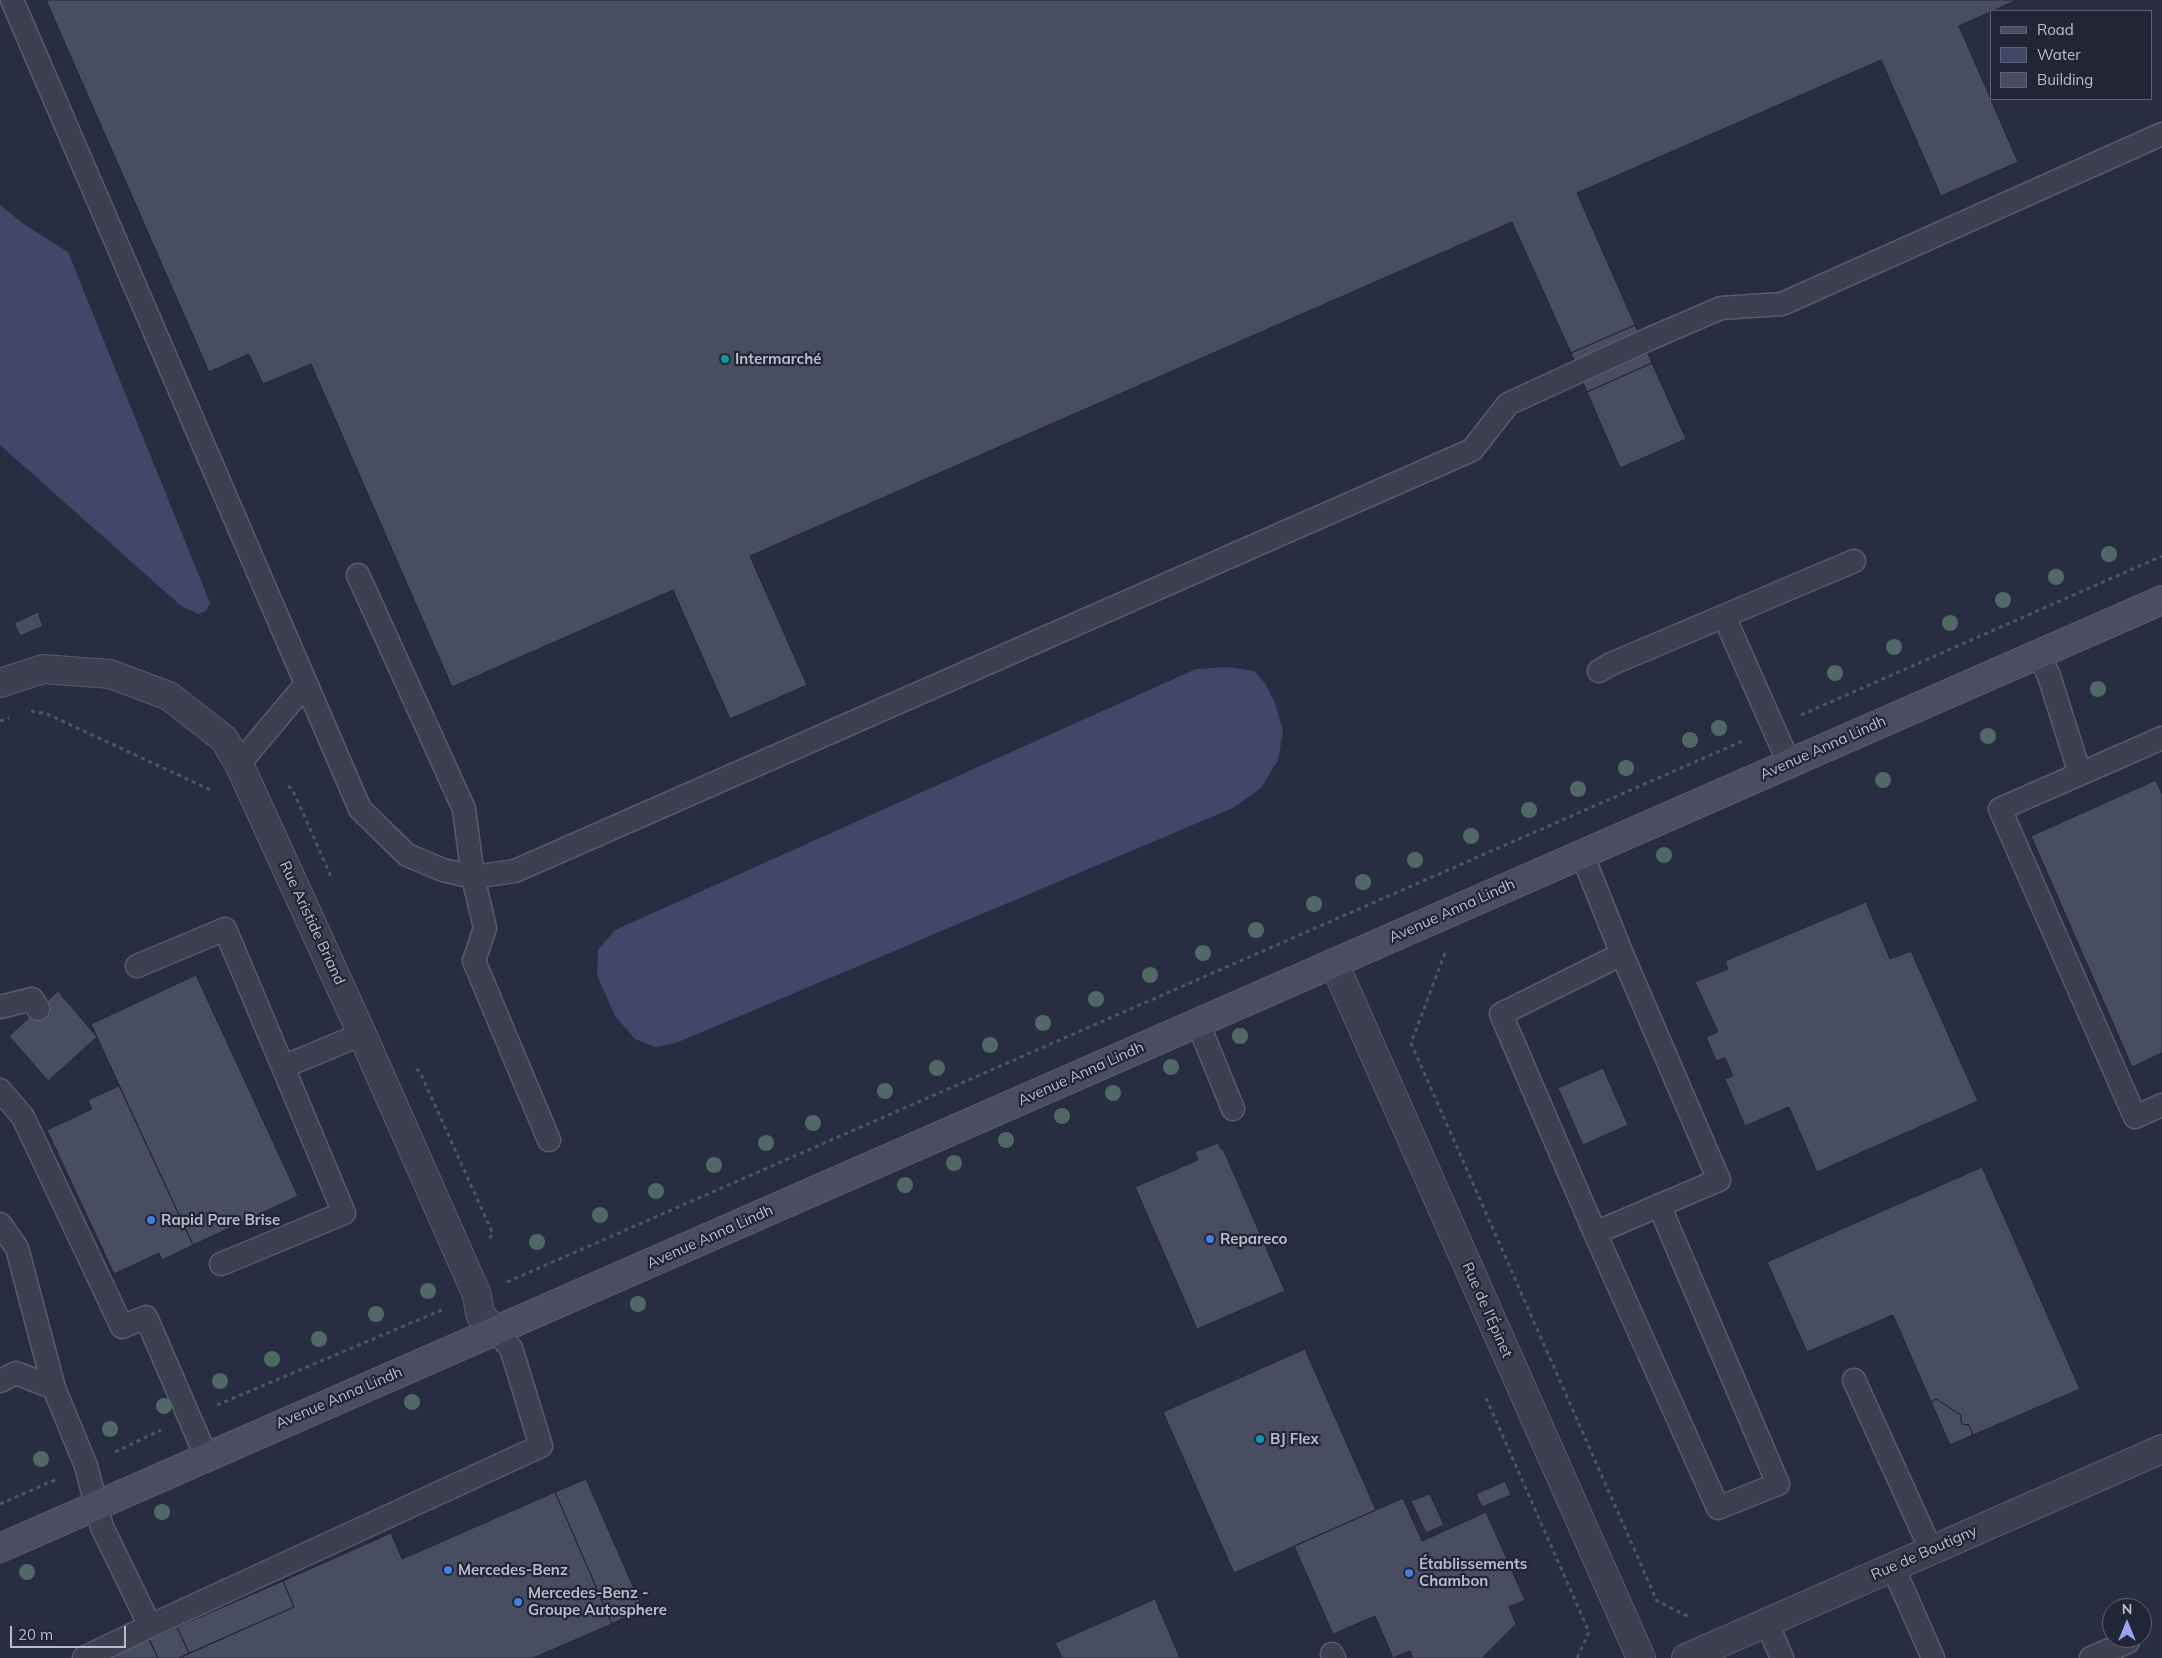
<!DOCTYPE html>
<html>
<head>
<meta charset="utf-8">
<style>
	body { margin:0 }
	#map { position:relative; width:2162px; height:1658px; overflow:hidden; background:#292d41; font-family:Mulish,sans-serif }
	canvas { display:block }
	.legend { position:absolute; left:1990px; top:10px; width:162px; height:90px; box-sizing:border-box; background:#212536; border:1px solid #5e6172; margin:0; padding:6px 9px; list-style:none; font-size:15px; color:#babccb }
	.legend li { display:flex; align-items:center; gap:10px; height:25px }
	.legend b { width:25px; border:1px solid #5e6172 }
	.north { position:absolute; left:2102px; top:1598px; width:50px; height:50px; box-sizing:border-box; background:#212536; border:1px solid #5e6172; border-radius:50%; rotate:0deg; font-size:14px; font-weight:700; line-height:20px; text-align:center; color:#babccb }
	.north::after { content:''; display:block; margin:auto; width:18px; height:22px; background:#98a5f2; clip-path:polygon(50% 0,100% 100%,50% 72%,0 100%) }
	.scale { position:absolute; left:10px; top:1626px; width:116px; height:22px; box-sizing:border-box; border:2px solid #babccb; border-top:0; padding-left:6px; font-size:15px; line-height:18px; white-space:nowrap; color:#babccb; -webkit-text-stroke:4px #212536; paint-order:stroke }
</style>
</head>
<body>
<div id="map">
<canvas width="2162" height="1658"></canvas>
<ul class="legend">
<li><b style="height:6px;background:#4b4e63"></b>Road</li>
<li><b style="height:14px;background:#404769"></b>Water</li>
<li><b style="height:14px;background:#484d62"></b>Building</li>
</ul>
<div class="north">N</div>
<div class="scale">20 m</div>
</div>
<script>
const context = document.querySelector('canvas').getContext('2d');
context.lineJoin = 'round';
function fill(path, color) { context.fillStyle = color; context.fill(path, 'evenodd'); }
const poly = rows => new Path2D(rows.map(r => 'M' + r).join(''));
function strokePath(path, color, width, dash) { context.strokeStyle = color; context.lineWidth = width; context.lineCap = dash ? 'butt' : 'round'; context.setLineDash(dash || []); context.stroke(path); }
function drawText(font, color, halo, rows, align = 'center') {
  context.font = font + ' Mulish,sans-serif'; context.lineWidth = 4.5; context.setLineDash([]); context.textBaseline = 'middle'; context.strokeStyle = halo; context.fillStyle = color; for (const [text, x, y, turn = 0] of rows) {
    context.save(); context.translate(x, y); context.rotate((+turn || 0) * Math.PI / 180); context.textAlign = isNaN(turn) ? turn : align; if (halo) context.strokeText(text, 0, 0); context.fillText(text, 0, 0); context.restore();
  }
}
const water = poly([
	[0,205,25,225,68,252,210,603,206,611,198,614,180,605,0,445],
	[1227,667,1254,671,1265,683,1275,703,1283,731,1278,760,1261,788,1233,808,676,1043,655,1047,635,1039,615,1016,597,975,598,950,615,930,1196,669]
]);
const building = poly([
	[46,0,2017,0,1959,26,2018,162,1941,196,1881,60,1577,193,1635,325,1571,353,1512,222,750,556,807,685,730,719,673,590,452,687,311,364,263,384,249,354,209,372,46,0],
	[1635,325,1652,363,1587,392,1571,353,1635,325],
	[1652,363,1686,439,1620,468,1587,392,1652,363],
	[38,612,43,626,20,636,14,623,38,612],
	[2156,780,2162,794,2162,1053,2132,1067,2031,836,2156,780],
	[1866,902,1890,959,1911,951,1978,1101,1817,1172,1789,1107,1745,1126,1725,1079,1733,1076,1725,1058,1716,1061,1706,1037,1718,1032,1695,982,1728,969,1725,961,1866,902],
	[196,975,298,1196,193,1245,91,1024,196,975],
	[58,991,97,1037,48,1081,9,1036,58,991],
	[1603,1068,1628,1125,1583,1145,1558,1088,1603,1068],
	[119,1086,193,1245,162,1260,159,1253,114,1274,47,1130,92,1109,88,1100,119,1086],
	[1218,1143,1221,1149,1223,1149,1285,1291,1197,1329,1135,1187,1198,1160,1195,1152,1218,1143],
	[1982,1167,2080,1389,1973,1435,1969,1425,1962,1424,1961,1421,1961,1415,1936,1399,1931,1402,1893,1315,1807,1352,1767,1262,1982,1167],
	[1305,1349,1376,1510,1234,1573,1163,1412,1305,1349],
	[1936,1399,1961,1415,1961,1421,1962,1424,1969,1425,1973,1435,1950,1445,1931,1402,1936,1399],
	[586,1479,643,1609,612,1624,555,1492,586,1479],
	[1505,1481,1511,1495,1482,1507,1476,1494,1505,1481],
	[555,1492,612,1624,533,1658,179,1658,294,1607,283,1581,391,1533,402,1559,555,1492],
	[1430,1494,1444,1525,1426,1533,1411,1501,1430,1494],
	[1403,1498,1422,1541,1486,1512,1525,1600,1509,1607,1516,1624,1482,1658,1413,1658,1410,1651,1393,1658,1375,1616,1333,1634,1294,1546,1403,1498],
	[283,1581,294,1607,189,1653,177,1627,283,1581],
	[1155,1599,1180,1658,1062,1658,1055,1643,1155,1599],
	[177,1627,189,1653,179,1658,158,1658,149,1639,177,1627],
	[149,1639,158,1658,106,1658,149,1639]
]);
const path = poly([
	[31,711,47,714,213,791],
	[1801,715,2162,556],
	[0,721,9,718],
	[288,786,292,789,300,806,332,879],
	[1445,953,1411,1043,1657,1601,1691,1618],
	[416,1069,420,1072,493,1234,489,1238],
	[507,1282,1745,740],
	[1486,1398,1589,1632,1577,1658],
	[217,1405,444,1309],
	[115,1452,161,1430],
	[0,1504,57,1479]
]);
const lane = poly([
	[12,0,360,809,407,855,443,870,473,877,515,871,1472,450,1508,404,1649,339,1721,308,1782,304,2162,134],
	[358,575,464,809,473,877,485,928,474,961,549,1140],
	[1724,616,1789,763],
	[2039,654,2049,676,2080,774],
	[1599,671,1611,664,1854,561],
	[2162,738,2000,809,2135,1117,2162,1105],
	[239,764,306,684],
	[1582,854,1622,954,1719,1180,1595,1233,1501,1014,1622,954],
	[137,966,225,929,283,1067,362,1034],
	[0,1007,32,999,38,1009],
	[1198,1023,1233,1109],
	[0,1090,23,1117,122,1327,146,1317,206,1456],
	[0,1224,17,1248,54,1388,86,1466,102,1527,150,1626],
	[1595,1233,1718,1508,1778,1484,1659,1205],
	[221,1264,344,1213,283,1067],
	[1854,1380,1931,1550],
	[0,1381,16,1373,54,1388],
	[1893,1567,1933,1658],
	[1767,1623,1782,1658],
	[1332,1654,1334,1658],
	[84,1658,150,1626,541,1446,511,1348,495,1331],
	[2091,1658,2128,1642]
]);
const street = poly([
	[0,683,43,669,110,674,169,696,224,739,239,764,362,1034,477,1295,480,1314,495,1331],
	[1334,963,1641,1658],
	[1686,1658,2162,1449]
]);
const secondary = poly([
	[0,1548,2162,600]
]);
const trees = [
	[2109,554],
	[2056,577],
	[2003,600],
	[1950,623],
	[1894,647],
	[1835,673],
	[2098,689],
	[1719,728],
	[1988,736],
	[1690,740],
	[1626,768],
	[1883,780],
	[1578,789],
	[1529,810],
	[1471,836],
	[1664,855],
	[1415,860],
	[1363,882],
	[1314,904],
	[1256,930],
	[1203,953],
	[1150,975],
	[1096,999],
	[1043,1023],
	[1240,1036],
	[990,1045],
	[1171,1067],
	[937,1068],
	[885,1091],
	[1113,1093],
	[1062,1116],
	[813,1123],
	[1006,1140],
	[766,1143],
	[954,1163],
	[714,1165],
	[905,1185],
	[656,1191],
	[600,1215],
	[537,1242],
	[428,1291],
	[638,1304],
	[376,1314],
	[319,1339],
	[272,1359],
	[220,1381],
	[412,1402],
	[164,1406],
	[110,1429],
	[41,1459],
	[162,1512],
	[27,1572]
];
const markers = [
	[725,359,5,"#0f9aa8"],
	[151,1220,5,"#3f7fe0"],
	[1210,1239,5,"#3f7fe0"],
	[1260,1439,5,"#0f9aa8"],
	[448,1570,5,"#3f7fe0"],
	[1409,1573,5,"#3f7fe0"],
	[518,1602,5,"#3f7fe0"]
];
const poiNames = [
	["Intermarché",735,359],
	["Rapid Pare Brise",161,1220],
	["Repareco",1220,1239],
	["BJ Flex",1270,1439],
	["Établissements",1419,1564],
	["Chambon",1419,1581],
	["Mercedes-Benz",458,1570],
	["Mercedes-Benz -",528,1593],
	["Groupe Autosphere",528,1610]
];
const streetNames = [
	["Avenue Anna Lindh",1823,748,-24],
	["Avenue Anna Lindh",1452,911,-24],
	["Rue Aristide Briand",312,923,65],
	["Avenue Anna Lindh",1081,1074,-24],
	["Avenue Anna Lindh",710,1237,-24],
	["Rue de l'Épinet",1487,1310,66],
	["Avenue Anna Lindh",339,1398,-23],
	["Rue de Boutigny",1924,1553,-24]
];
fill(water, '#404769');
fill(building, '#484d62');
strokePath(building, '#232738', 1);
strokePath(lane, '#585b6b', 25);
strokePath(street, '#585b6b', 30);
strokePath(secondary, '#585b6b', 30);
strokePath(path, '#49575f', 3, [4, 4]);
strokePath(lane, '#3d4051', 22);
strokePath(street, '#3d4051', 28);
strokePath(secondary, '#4b4e63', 28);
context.fillStyle = '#516966';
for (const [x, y] of trees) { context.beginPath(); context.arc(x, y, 8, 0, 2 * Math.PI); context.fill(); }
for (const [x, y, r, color] of markers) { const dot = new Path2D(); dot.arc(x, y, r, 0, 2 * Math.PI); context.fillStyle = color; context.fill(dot); strokePath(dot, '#212536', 2); }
drawText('bold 15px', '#babccb', '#212536', poiNames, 'left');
drawText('15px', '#babccb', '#212536', streetNames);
</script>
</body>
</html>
